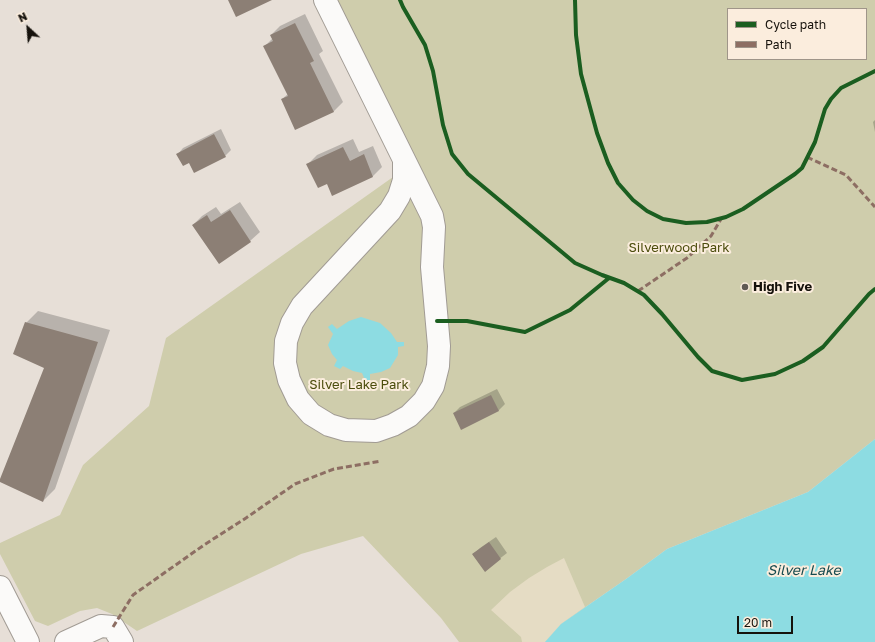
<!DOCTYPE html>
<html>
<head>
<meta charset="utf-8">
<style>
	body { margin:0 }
	#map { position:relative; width:875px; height:642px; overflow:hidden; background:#e7dfd7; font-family:"Golos Text",sans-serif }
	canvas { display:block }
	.legend { position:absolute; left:727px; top:8px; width:140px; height:52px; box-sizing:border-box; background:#fbeddd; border:1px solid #9f9589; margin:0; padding:5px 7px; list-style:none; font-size:12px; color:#16120c }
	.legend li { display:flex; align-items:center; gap:8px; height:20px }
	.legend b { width:20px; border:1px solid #9f9589 }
	.north { position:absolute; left:8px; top:8px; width:40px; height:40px; -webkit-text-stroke:3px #fbeddd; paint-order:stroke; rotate:334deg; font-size:11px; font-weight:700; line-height:16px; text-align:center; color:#16120c }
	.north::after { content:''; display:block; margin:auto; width:14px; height:18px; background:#16120c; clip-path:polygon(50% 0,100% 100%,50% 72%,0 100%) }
	.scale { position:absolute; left:737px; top:616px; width:56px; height:18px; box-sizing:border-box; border:2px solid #16120c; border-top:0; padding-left:5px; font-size:12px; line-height:14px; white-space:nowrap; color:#16120c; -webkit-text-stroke:3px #fbeddd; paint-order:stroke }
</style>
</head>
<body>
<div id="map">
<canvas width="875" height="642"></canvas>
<ul class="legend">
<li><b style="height:5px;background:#1b5e20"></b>Cycle path</li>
<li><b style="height:5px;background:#8d6e63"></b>Path</li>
</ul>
<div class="north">N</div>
<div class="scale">20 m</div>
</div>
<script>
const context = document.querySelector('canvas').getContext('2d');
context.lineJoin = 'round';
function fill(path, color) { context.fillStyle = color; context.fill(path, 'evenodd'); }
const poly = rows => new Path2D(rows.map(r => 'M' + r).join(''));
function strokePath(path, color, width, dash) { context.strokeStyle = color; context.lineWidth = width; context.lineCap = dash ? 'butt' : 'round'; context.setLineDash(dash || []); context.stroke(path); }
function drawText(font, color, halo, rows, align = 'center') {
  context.font = font + ' "Golos Text",sans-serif'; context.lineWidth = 4; context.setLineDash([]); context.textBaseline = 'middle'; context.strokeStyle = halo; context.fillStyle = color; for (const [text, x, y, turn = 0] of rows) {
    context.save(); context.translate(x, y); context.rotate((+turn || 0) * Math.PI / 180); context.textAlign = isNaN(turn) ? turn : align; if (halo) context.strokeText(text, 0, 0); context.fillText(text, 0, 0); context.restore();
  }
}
const green = poly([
	[337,0,875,0,875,439,808,492,667,549,626,579,561,624,545,642,459,642,441,618,363,536,301,554,137,631,112,614,97,608,80,611,48,626,35,621,0,554,0,543,60,515,83,465,149,406,166,338,393,177,417,162],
	[728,9,866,9,866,59,728,59]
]);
const sand = poly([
	[564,558,585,607,561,624,545,642,522,642,521,637,491,610,510,592,529,578,547,567]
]);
const water = poly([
	[361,317,380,323,391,333,397,342,404,342,404,346,398,347,398,355,390,368,381,372,370,374,370,380,366,382,362,373,353,371,343,366,340,369,334,366,337,360,332,354,328,345,333,334,328,327,332,324,337,329,349,321],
	[875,439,875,642,545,642,561,624,626,579,667,549,808,492]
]);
const shadow = poly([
	[305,14,323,51,319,54,343,102,333,112,282,99,288,94,265,46,273,38,271,35,280,26],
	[875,120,875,132,873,122],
	[221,129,231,150,225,156,177,155,183,148],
	[353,139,359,152,373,146,382,167,373,176,333,194,327,183,308,164,317,155],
	[240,202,260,232,250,241,193,225,202,216,216,207,221,214],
	[38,311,110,330,55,489,43,501,45,367,26,323],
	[497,389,505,404,498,411,454,413,460,407],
	[496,537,507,553,485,570,473,555,480,548]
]);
const building = poly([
	[228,0,272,0,236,17],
	[295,23,314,61,310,63,334,112,295,130,281,99,288,96,263,46,273,41,270,35],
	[214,134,226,157,194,173,189,163,183,166,176,154],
	[343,147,350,161,364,154,373,177,332,196,327,184,318,188,306,164],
	[230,210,251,242,219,264,192,225,207,215,211,222],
	[25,322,98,342,43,502,0,482,0,479,44,368,13,354],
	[491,395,499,411,461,430,453,413],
	[489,542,501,559,485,572,472,554]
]);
const minor = poly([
	[325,0,432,216,434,227,432,267,439,346,438,366,433,386,424,401,409,416,393,425,376,431,346,430,329,425,311,414,298,399,289,380,285,363,286,341,292,323,302,306,390,211,399,196,404,180,404,163],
	[0,587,28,642],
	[66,642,101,626,113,627,122,642]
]);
const quiet = poly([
	[807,157,846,175,875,207],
	[638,291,687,258,711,236,721,219],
	[113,627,133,595,204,545,246,518,295,484,334,469,381,461]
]);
const cycleway = poly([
	[400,0,403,7,425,45,433,71,443,125,452,154,468,174,575,263,602,275,624,283,644,295,662,314,698,357,712,371,742,380,775,374,803,361,823,347,869,294,875,289],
	[575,0,576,35,581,74,597,133,608,163,618,183,633,200,647,211,663,219,686,223,707,222,726,217,743,209,795,174,802,168,815,142,825,109,831,99,841,88,875,71],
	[437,321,467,321,525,332,570,310,609,278]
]);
const markers = [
	[745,287,4,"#5f5a53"]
];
const parkNames = [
	["Silverwood Park",679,248],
	["Silver Lake Park",359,385]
];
const poiNames = [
	["High Five",753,287]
];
const waterNames = [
	["Silver Lake",804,571]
];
fill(green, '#cfcdac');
fill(sand, '#e5dcc4');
fill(water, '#8ddce2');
fill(shadow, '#0003');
fill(building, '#8c7f75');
strokePath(minor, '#a19b94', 24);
strokePath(minor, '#fbfaf9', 22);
strokePath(quiet, '#8d6e63', 3, [6, 3]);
strokePath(cycleway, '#1b5e20', 4);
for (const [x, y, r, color] of markers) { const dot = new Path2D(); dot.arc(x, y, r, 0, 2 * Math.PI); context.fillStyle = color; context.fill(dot); strokePath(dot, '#fbeddd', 1.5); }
drawText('13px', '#4c4d0d', '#fbeddd', parkNames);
drawText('bold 13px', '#16120c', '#fbeddd', poiNames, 'left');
drawText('italic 14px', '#174b50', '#fbeddd', waterNames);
</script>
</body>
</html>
